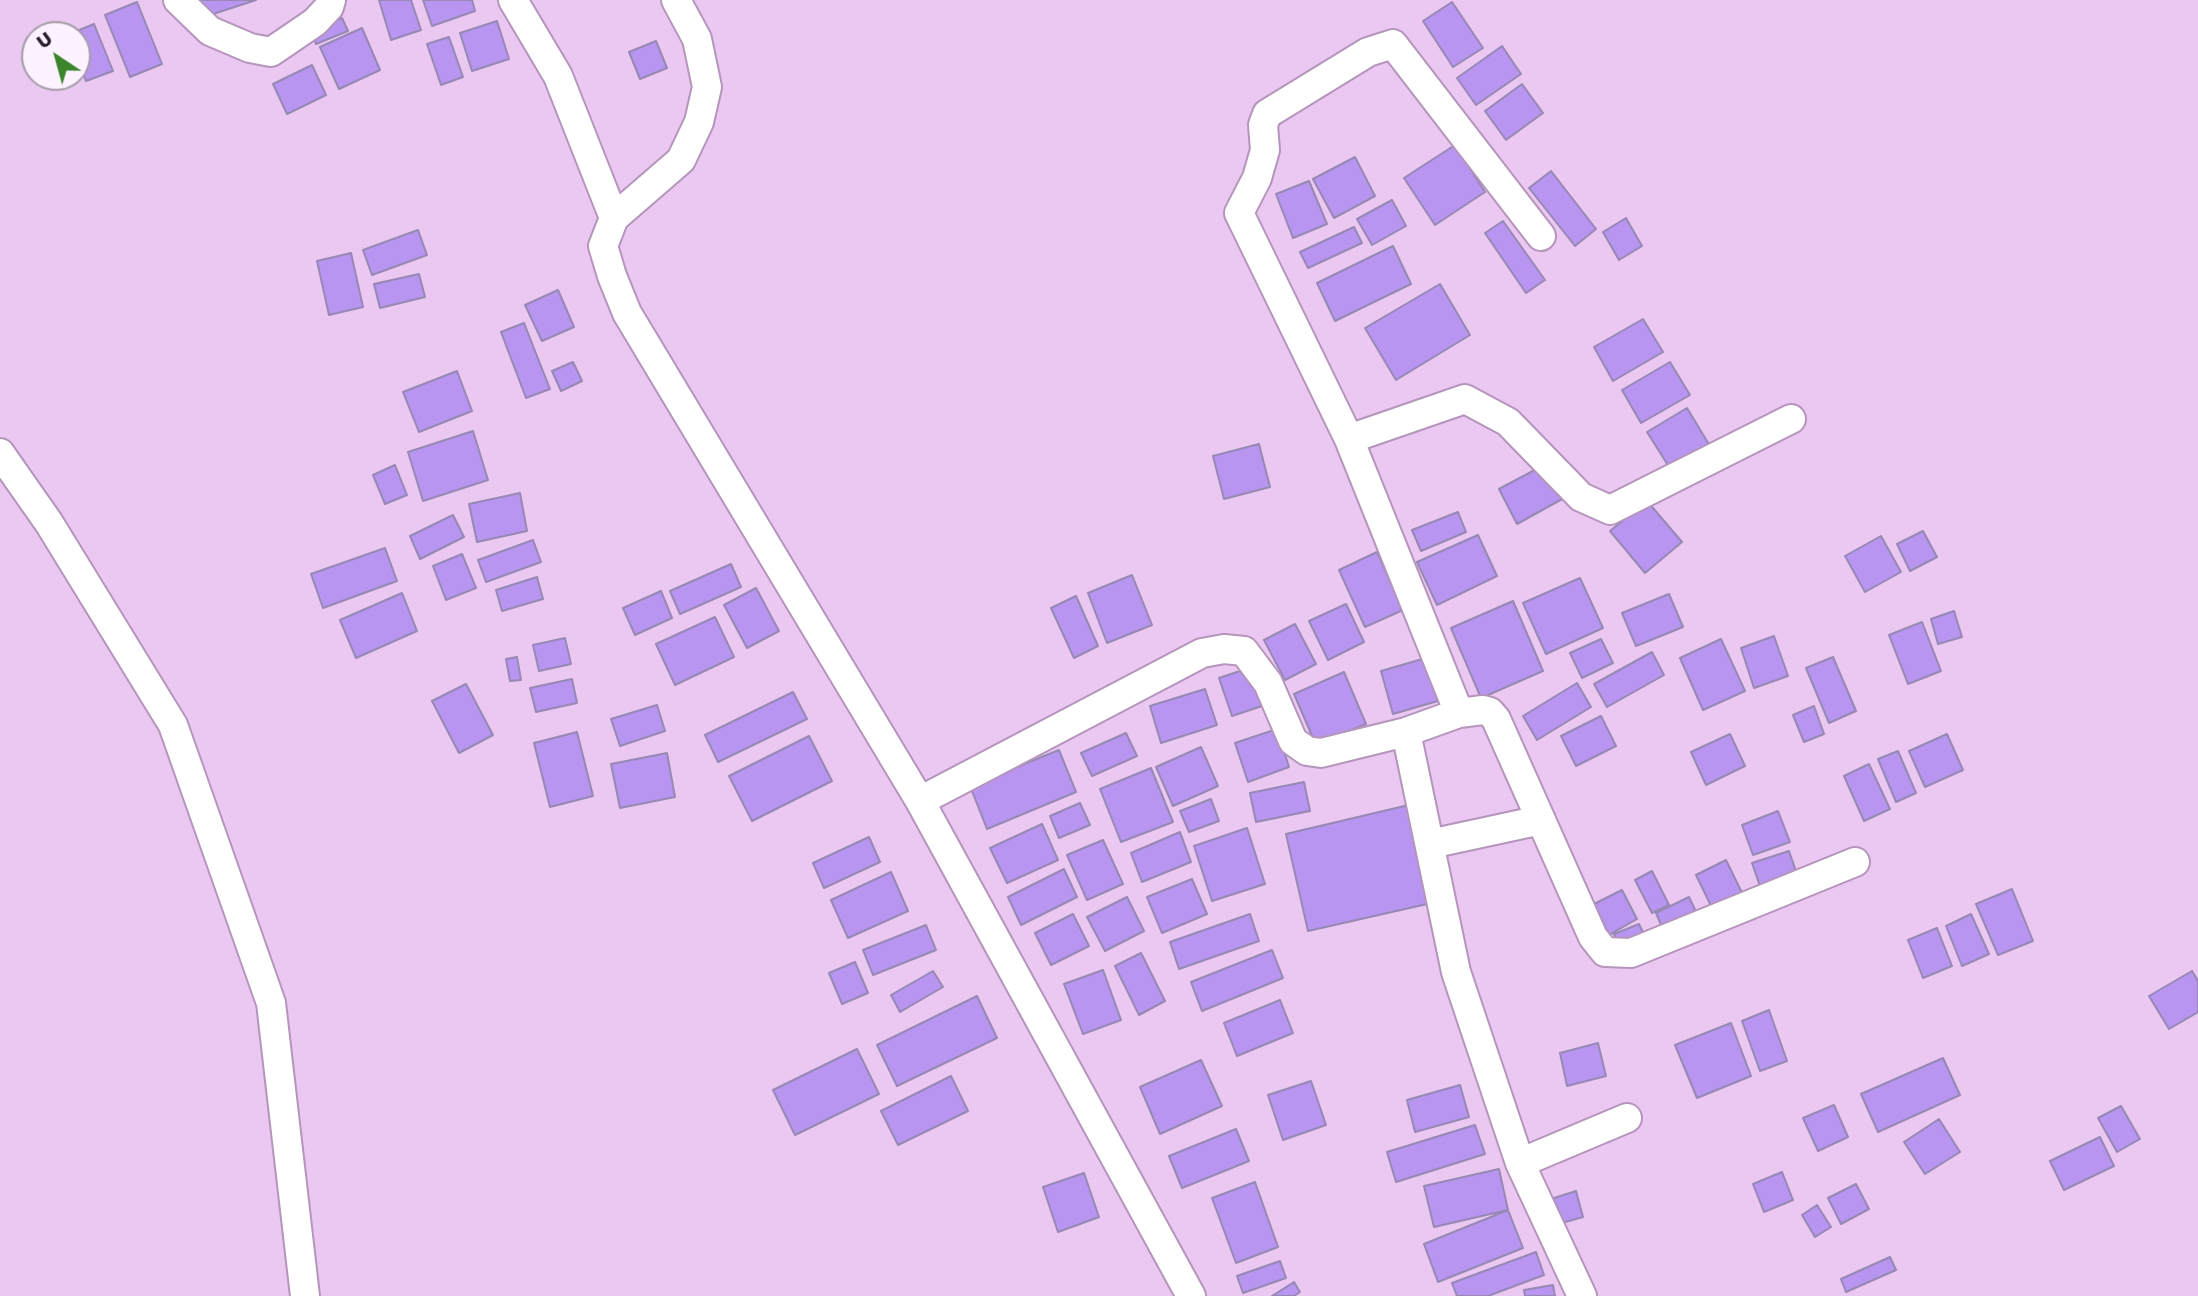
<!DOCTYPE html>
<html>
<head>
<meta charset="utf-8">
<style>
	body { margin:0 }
	#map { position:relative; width:2198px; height:1296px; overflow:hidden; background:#eac8f1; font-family:Rubik,sans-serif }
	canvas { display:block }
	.north { position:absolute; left:21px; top:21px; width:70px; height:70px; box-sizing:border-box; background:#fdf2ff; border:2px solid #a89caa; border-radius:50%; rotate:324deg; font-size:19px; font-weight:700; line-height:28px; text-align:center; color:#281b2a }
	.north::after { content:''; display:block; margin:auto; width:24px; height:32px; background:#3c852c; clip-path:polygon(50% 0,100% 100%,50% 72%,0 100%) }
</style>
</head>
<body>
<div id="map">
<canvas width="2198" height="1296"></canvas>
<div class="north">U</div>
</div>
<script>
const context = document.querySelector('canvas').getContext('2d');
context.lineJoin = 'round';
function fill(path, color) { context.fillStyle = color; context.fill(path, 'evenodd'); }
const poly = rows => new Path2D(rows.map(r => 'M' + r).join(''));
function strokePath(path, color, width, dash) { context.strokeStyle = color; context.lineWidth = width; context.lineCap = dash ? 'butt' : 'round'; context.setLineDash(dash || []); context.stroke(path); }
const building = poly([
	[198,0,256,0,204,17,198,0],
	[379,0,411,0,421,30,391,40,379,0],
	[423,0,472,0,475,11,432,26,423,0],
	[137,2,162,64,130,77,105,15,137,2],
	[1452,2,1483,48,1453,67,1423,21,1452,2],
	[342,18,348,31,316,44,311,31,342,18],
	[497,21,509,59,472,71,460,33,497,21],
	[94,24,113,71,86,81,77,59,77,35,67,35,94,24],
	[362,28,380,70,339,89,320,47,362,28],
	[449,37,463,77,441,85,427,44,449,37],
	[656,41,667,68,640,79,629,52,656,41],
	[1502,46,1521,74,1476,105,1457,78,1502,46],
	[312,65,326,95,287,114,273,84,312,65],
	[1522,84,1543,113,1506,140,1485,111,1522,84],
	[1455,145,1485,192,1435,225,1404,178,1455,145],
	[1355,157,1375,196,1334,218,1313,179,1355,157],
	[1551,171,1596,229,1575,246,1529,188,1551,171],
	[1309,181,1327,224,1293,238,1276,194,1309,181],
	[1392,200,1406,226,1372,245,1357,219,1392,200],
	[1626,218,1642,246,1619,260,1603,232,1626,218],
	[1503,221,1545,280,1526,293,1485,233,1503,221],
	[1354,227,1362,243,1308,268,1300,252,1354,227],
	[418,230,427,255,372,275,363,250,418,230],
	[1393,246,1411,284,1335,321,1317,283,1393,246],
	[351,253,363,307,329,315,317,261,351,253],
	[419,274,425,297,380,308,374,284,419,274],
	[1440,284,1470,335,1396,380,1365,328,1440,284],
	[558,290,574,327,542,341,525,305,558,290],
	[1643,319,1663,352,1613,381,1594,347,1643,319],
	[524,323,550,389,526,398,501,332,524,323],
	[573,362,582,381,561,391,552,371,573,362],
	[1670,362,1690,395,1641,423,1622,390,1670,362],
	[457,371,472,411,419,432,403,392,457,371],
	[1687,408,1710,446,1671,470,1647,432,1687,408],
	[473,431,488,480,423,501,408,452,473,431],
	[1259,444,1270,487,1224,499,1213,456,1259,444],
	[1546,464,1564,498,1517,524,1499,489,1546,464],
	[395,465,407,495,385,504,373,475,395,465],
	[520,493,527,531,477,542,469,504,520,493],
	[1647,501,1682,542,1645,573,1610,531,1647,501],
	[1458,512,1466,532,1421,551,1412,530,1458,512],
	[453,515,464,537,420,559,410,536,453,515],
	[1923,531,1937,557,1910,571,1897,544,1923,531],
	[1478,535,1497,576,1437,605,1417,562,1478,535],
	[1881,536,1901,572,1865,592,1845,556,1881,536],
	[533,540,541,562,486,582,478,560,533,540],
	[385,548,397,581,323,608,311,574,385,548],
	[1377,552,1403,610,1365,627,1339,570,1377,552],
	[462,554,476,588,446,600,433,566,462,554],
	[731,564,741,587,680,614,670,591,731,564],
	[1132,575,1152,625,1107,643,1088,593,1132,575],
	[537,577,543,599,502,611,496,590,537,577],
	[1580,578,1603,628,1546,654,1523,603,1580,578],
	[756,588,779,631,747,648,724,605,756,588],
	[661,591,672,618,635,635,623,608,661,591],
	[402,593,417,631,356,658,340,620,402,593],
	[1669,594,1683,627,1636,646,1622,613,1669,594],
	[1076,596,1098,646,1074,658,1051,608,1076,596],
	[1513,601,1543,671,1481,698,1451,628,1513,601],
	[1346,604,1364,642,1328,660,1309,621,1346,604],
	[1954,611,1962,637,1938,644,1931,619,1954,611],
	[715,617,734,657,675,685,656,644,715,617],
	[1922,622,1941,671,1908,684,1889,635,1922,622],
	[1295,624,1316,664,1285,680,1264,640,1295,624],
	[1774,636,1788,676,1754,688,1741,648,1774,636],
	[565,638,571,664,539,671,533,645,565,638],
	[1601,639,1613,663,1582,678,1570,653,1601,639],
	[1721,639,1745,691,1703,710,1680,658,1721,639],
	[1652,652,1664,675,1607,707,1594,684,1652,652],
	[517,657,521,680,510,681,506,659,517,657],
	[1833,657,1856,711,1829,723,1806,668,1833,657],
	[1426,658,1438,701,1393,714,1381,671,1426,658],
	[1249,668,1262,706,1232,716,1219,678,1249,668],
	[1344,672,1366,724,1316,745,1294,694,1344,672],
	[572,679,577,703,536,712,530,688,572,679],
	[1577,683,1591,707,1537,740,1523,716,1577,683],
	[466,684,493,735,459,753,432,701,466,684],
	[1205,689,1217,725,1161,743,1150,706,1205,689],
	[793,692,807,719,718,762,705,735,793,692],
	[657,705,665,731,620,746,611,719,657,705],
	[1814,706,1824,734,1804,742,1793,715,1814,706],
	[1601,716,1616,746,1576,766,1561,736,1601,716],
	[1277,729,1289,767,1248,782,1235,743,1277,729],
	[577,732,593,796,550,807,534,743,577,732],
	[1126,733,1137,756,1092,776,1081,753,1126,733],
	[1730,734,1745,766,1706,785,1691,752,1730,734],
	[1947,734,1963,770,1925,787,1909,751,1947,734],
	[809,736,832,781,752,821,729,776,809,736],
	[1201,747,1218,786,1173,806,1156,767,1201,747],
	[1059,750,1076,792,987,829,970,786,1059,750],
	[1898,751,1916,793,1896,802,1878,759,1898,751],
	[667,753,675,797,620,808,611,764,667,753],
	[1869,764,1890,809,1864,821,1844,776,1869,764],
	[1151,768,1173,822,1121,842,1100,789,1151,768],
	[1304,782,1310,811,1256,822,1250,793,1304,782],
	[1211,799,1219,821,1189,832,1180,811,1211,799],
	[1080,803,1090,825,1059,838,1050,816,1080,803],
	[1413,804,1436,902,1308,931,1286,834,1413,804],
	[1778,811,1790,842,1753,855,1742,825,1778,811],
	[1042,824,1058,860,1007,883,990,848,1042,824],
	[1247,828,1265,884,1212,901,1194,846,1247,828],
	[1180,832,1191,862,1142,882,1131,853,1180,832],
	[869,837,880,862,824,888,813,863,869,837],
	[1103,840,1123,884,1087,900,1067,855,1103,840],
	[1789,851,1799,880,1762,892,1752,863,1789,851],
	[1726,860,1744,897,1714,912,1696,875,1726,860],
	[1064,869,1077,897,1021,925,1008,897,1064,869],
	[1652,871,1669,905,1652,913,1635,880,1652,871],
	[891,872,908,911,848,938,831,900,891,872],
	[1192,879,1207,914,1162,933,1147,897,1192,879],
	[2012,889,2033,941,1998,955,1976,904,2012,889],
	[1622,890,1637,919,1609,935,1594,904,1622,890],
	[1127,897,1144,931,1105,951,1087,917,1127,897],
	[1689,897,1698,916,1664,932,1656,913,1689,897],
	[1073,914,1089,946,1051,965,1035,933,1073,914],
	[1250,914,1259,941,1179,969,1170,942,1250,914],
	[1971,914,1989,954,1962,966,1946,926,1971,914],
	[1639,924,1646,939,1621,949,1614,934,1639,924],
	[926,925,936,950,873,975,863,950,926,925],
	[1937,928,1952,966,1923,978,1908,940,1937,928],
	[1272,950,1283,978,1202,1011,1191,982,1272,950],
	[1141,953,1165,1001,1139,1015,1115,966,1141,953],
	[855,962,868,993,842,1004,829,973,855,962],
	[1103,970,1121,1020,1083,1034,1064,984,1103,970],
	[933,971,943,987,900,1012,891,995,933,971],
	[2192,971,2198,981,2198,1012,2169,1029,2149,996,2192,971],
	[977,996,997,1038,897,1086,877,1045,977,996],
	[1280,1000,1293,1033,1237,1056,1224,1023,1280,1000],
	[1769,1010,1787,1061,1760,1071,1742,1021,1769,1010],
	[1731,1023,1751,1076,1697,1098,1675,1045,1731,1023],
	[1598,1043,1606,1076,1567,1086,1560,1053,1598,1043],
	[857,1049,879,1094,795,1135,773,1090,857,1049],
	[1943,1058,1960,1095,1878,1132,1861,1094,1943,1058],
	[1201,1060,1222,1106,1160,1134,1140,1087,1201,1060],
	[951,1076,968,1111,898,1145,881,1111,951,1076],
	[1311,1081,1326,1125,1283,1140,1268,1095,1311,1081],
	[1460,1085,1469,1117,1415,1132,1407,1100,1460,1085],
	[1834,1105,1848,1137,1818,1151,1803,1118,1834,1105],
	[2121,1106,2140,1139,2117,1152,2098,1118,2121,1106],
	[1939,1119,1960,1152,1925,1174,1904,1142,1939,1119],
	[1475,1125,1485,1154,1396,1182,1387,1152,1475,1125],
	[1236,1129,1249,1161,1182,1188,1169,1156,1236,1129],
	[2100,1137,2114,1166,2064,1190,2050,1161,2100,1137],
	[1499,1169,1508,1210,1434,1227,1424,1186,1499,1169],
	[1782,1172,1793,1200,1764,1212,1753,1184,1782,1172],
	[1084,1173,1099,1217,1058,1232,1043,1187,1084,1173],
	[1255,1182,1278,1247,1236,1263,1212,1198,1255,1182],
	[1856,1184,1869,1209,1841,1224,1828,1198,1856,1184],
	[1576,1191,1583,1217,1558,1224,1551,1199,1576,1191],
	[1817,1205,1831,1227,1815,1237,1802,1215,1817,1205],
	[1508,1210,1523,1248,1438,1282,1424,1244,1508,1210],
	[1536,1252,1544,1275,1488,1296,1457,1296,1452,1283,1536,1252],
	[1890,1257,1896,1270,1846,1292,1841,1279,1890,1257],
	[1280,1261,1286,1278,1243,1293,1237,1276,1280,1261],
	[1294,1282,1300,1292,1294,1296,1272,1296,1294,1282],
	[1553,1285,1555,1296,1525,1296,1524,1290,1553,1285]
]);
const street = poly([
	[178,0,210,31,250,48,271,52,315,22,329,7,331,0],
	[513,0,558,76,614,218],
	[676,0,697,39,707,87,699,122,681,160,614,218,603,246,612,276,627,313,920,801,1191,1296],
	[1349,439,1465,399,1508,422,1581,497,1610,510,1791,419],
	[0,453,49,523,173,725,271,1003,305,1296],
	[1459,713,1349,439,1239,213,1257,178,1265,150,1263,125,1267,114,1368,52,1393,44,1541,236],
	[1406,732,1456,972,1520,1163,1582,1296],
	[920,801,1202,653,1224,649,1244,651,1268,683,1293,741,1307,751,1321,753,1406,732,1459,713,1483,710,1490,712,1496,719,1593,937,1605,952,1631,953,1855,862],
	[1430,844,1541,820],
	[1520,1163,1627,1118]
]);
fill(building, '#b795f1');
strokePath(building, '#9788b4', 2);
strokePath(street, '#b595bc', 32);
strokePath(street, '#fff', 28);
</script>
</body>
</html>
